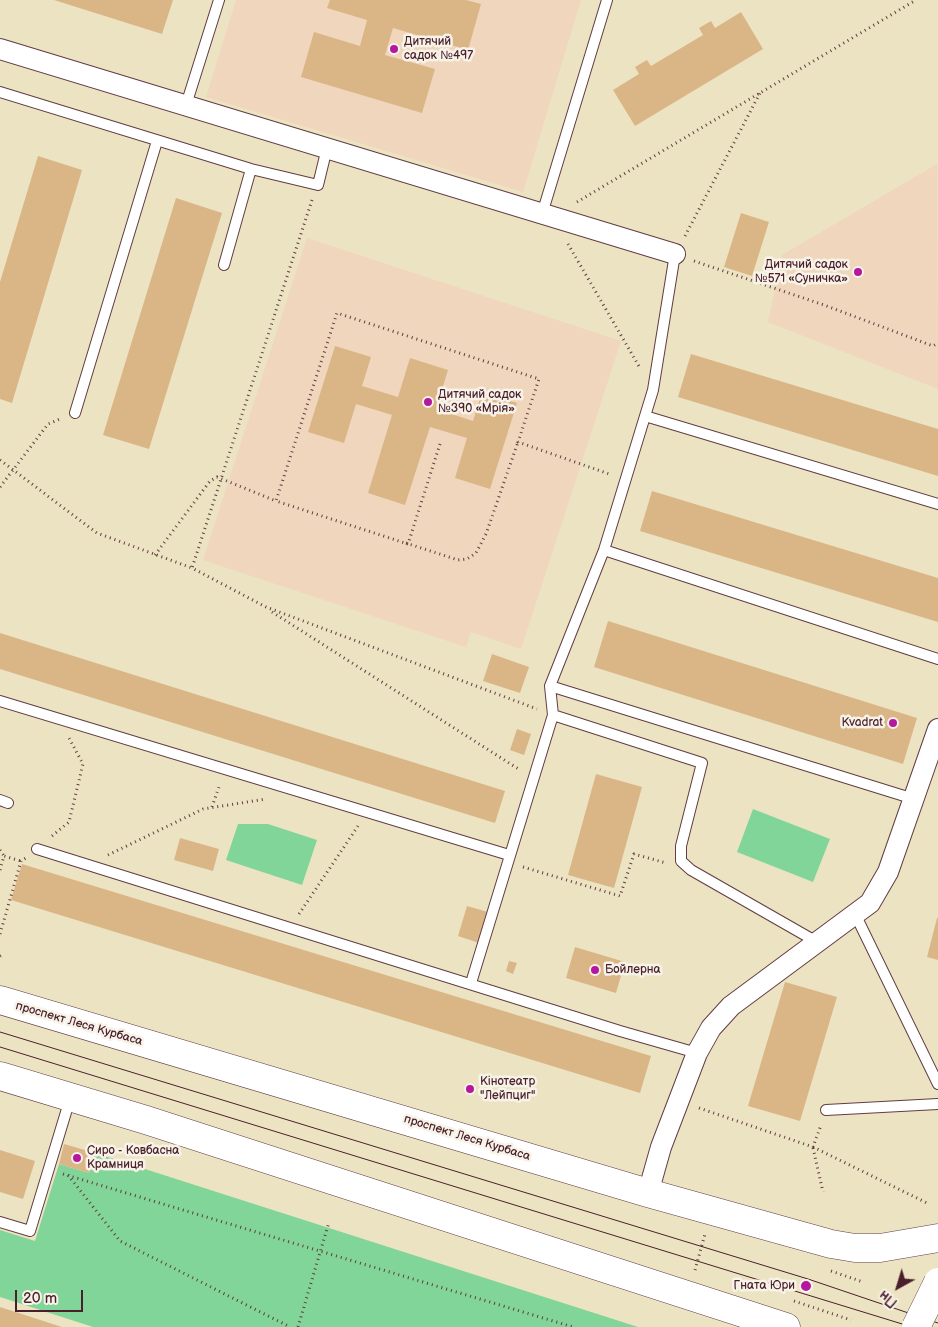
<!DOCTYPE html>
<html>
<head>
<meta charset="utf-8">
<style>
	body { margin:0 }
	#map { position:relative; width:938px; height:1327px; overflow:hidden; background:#ece3c3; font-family:"Balsamiq Sans",sans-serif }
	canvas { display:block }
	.north { position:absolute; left:873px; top:1262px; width:50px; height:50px; -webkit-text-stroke:4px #f7f3e8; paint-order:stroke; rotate:219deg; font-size:14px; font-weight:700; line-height:20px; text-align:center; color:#4a1f2b }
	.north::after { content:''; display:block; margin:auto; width:18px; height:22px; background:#4a1f2b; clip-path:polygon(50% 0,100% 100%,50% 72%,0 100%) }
	.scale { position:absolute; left:15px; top:1290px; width:68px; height:22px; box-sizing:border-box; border:2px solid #4a1f2b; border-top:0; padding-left:6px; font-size:15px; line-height:18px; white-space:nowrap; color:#4a1f2b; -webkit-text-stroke:4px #f7f3e8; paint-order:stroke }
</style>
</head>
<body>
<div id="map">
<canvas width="938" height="1327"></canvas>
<div class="north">Пн</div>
<div class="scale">20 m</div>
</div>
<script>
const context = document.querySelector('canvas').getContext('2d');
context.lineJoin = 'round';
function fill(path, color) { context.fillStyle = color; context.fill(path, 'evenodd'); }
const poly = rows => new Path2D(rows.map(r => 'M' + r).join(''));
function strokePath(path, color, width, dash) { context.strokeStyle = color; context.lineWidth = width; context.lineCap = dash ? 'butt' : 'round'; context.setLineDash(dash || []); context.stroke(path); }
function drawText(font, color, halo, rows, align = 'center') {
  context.font = font + ' "Balsamiq Sans",sans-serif'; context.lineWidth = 5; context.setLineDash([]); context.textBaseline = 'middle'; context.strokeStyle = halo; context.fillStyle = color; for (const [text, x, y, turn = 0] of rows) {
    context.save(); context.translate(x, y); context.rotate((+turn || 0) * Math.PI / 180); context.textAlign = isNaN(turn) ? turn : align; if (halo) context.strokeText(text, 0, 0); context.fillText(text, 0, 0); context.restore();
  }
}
const built = poly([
	[236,0,581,0,523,192,206,97],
	[937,164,938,389,768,322,782,255],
	[307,238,621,341,521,649,471,632,466,647,203,560]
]);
const green = poly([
	[753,809,830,839,813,882,737,852],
	[238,824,268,824,317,840,302,885,226,860],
	[95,1153,638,1327,93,1327,0,1297,0,1230,35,1241,59,1164,89,1173]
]);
const building = poly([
	[54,0,173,0,162,34],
	[330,0,466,0,481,4,468,50,393,28,385,55,435,69,422,113,301,77,314,32,360,46,367,20,327,8],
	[741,12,763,49,635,126,613,90,639,74,635,67,647,60,651,66,703,35,699,28,711,21,715,28],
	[38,156,82,170,12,403,0,399,0,282],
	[176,198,222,213,149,449,103,435],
	[741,213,769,222,752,276,724,267],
	[335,346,371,357,362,386,398,397,410,358,448,370,436,409,473,421,482,392,517,403,490,489,455,478,467,438,430,427,405,505,368,493,392,415,356,404,344,443,308,432],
	[691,354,938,429,938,476,678,397],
	[652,491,938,578,938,622,640,531],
	[608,621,917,718,903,764,594,667],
	[0,633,505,791,495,823,0,669],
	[492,654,529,667,520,693,483,681],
	[517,729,531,734,524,755,510,750],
	[596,774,642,787,614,888,568,875],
	[180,838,219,849,213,871,174,860],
	[22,864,651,1056,640,1093,11,900],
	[467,906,488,912,479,943,458,936],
	[937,918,938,918,938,960,927,957],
	[575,947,625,962,616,993,566,978],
	[509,961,517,963,513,974,506,971],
	[785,982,837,997,800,1121,748,1106],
	[64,1144,95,1153,89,1173,59,1164],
	[0,1150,35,1161,23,1199,0,1192],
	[0,1307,62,1327,0,1327]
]);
const path = poly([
	[312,200,192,568,266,607,537,709],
	[577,202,916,0],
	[685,236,760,93],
	[568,244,640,368],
	[694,261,824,305,933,346,938,343],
	[440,444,408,544,276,501,337,313,539,379,518,442,612,475],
	[0,460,97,533,192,568],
	[0,487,48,424,60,419],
	[406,543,458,560,467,559,476,553,486,534,518,442],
	[155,555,210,481,217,477,276,501],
	[272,612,520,770],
	[212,807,220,784],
	[52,836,69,822,83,764,69,738],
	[0,850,4,856],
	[108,855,203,809,266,799],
	[523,867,620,896,634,854,666,863],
	[0,870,4,856,21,861],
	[299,914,358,826],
	[0,934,21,861,26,858],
	[0,956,2,955],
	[699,1108,813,1147,821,1125],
	[813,1147,927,1203],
	[813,1148,823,1192],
	[63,1174,573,1327],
	[68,1175,120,1241,290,1327],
	[695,1270,705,1234],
	[831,1271,863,1282],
	[794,1301,851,1320],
	[298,1327,329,1222]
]);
const lane = poly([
	[0,92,251,169,318,185,327,148],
	[186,105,219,0],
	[542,214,607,0],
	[224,265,251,169],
	[75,413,157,141],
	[645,416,938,504],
	[604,550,938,659],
	[550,686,914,799],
	[0,701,509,855],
	[553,715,702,763,681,846,681,861,691,870,817,942],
	[0,800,8,803],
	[37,849,620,1031,697,1053],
	[856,916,938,1084],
	[471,983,553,715,550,686,604,550,653,390,675,254],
	[826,1110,938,1104],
	[0,1222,30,1231,70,1099]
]);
const street = poly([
	[0,49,675,254],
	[648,1193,661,1147,697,1053,711,1028,731,1006,870,903,888,872,938,729]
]);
const primary = poly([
	[0,1000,648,1193,831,1244,855,1248,880,1248,938,1238],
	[0,1076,146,1120,786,1327]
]);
const tram = poly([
	[0,1032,808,1279,938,1323],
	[0,1047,912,1327]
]);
const primaryBridge = poly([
	[916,1327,938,1282]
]);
const markers = [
	[394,49,5,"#b5179e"],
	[858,272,5,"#b5179e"],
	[428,402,5,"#b5179e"],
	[893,723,5,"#b5179e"],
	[595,970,5,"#b5179e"],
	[470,1089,5,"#b5179e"],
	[77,1158,5,"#b5179e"],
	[806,1286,6,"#b5179e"]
];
const poiNames = [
	["Дитячий",404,42],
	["садок №497",404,56],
	["Дитячий садок",848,265,"right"],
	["№571 «Суничка»",848,279,"right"],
	["Дитячий садок",438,395],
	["№390 «Мрія»",438,409],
	["Kvadrat",883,723,"right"],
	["Бойлерна",605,970],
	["Кінотеатр",480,1082],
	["\"Лейпциг\"",480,1096],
	["Сиро - Ковбасна",87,1151],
	["Крамниця",87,1165],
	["Гната Юри",795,1286,"right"]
];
const streetNames = [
	["проспект Леся Курбаса",79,1024,16],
	["проспект Леся Курбаса",467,1138,17]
];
fill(built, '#f0d6bc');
fill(green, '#81d598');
fill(building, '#dab687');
strokePath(lane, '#623c42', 12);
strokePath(street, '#623c42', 22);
strokePath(primary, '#623c42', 29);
strokePath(path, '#623c42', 3, [1, 4]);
strokePath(lane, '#fff', 10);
strokePath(street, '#fff', 20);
strokePath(primary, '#fff', 28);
strokePath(tram, '#4a1f2b', 1);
strokePath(primaryBridge, '#623c42', 29, []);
strokePath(primaryBridge, '#fff', 28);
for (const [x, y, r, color] of markers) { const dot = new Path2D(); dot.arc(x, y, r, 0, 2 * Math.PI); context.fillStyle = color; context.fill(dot); strokePath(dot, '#f7f3e8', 2); }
drawText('12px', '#4a1f2b', '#f7f3e8', poiNames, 'left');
drawText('12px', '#4a1f2b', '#f7f3e8', streetNames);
</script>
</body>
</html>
